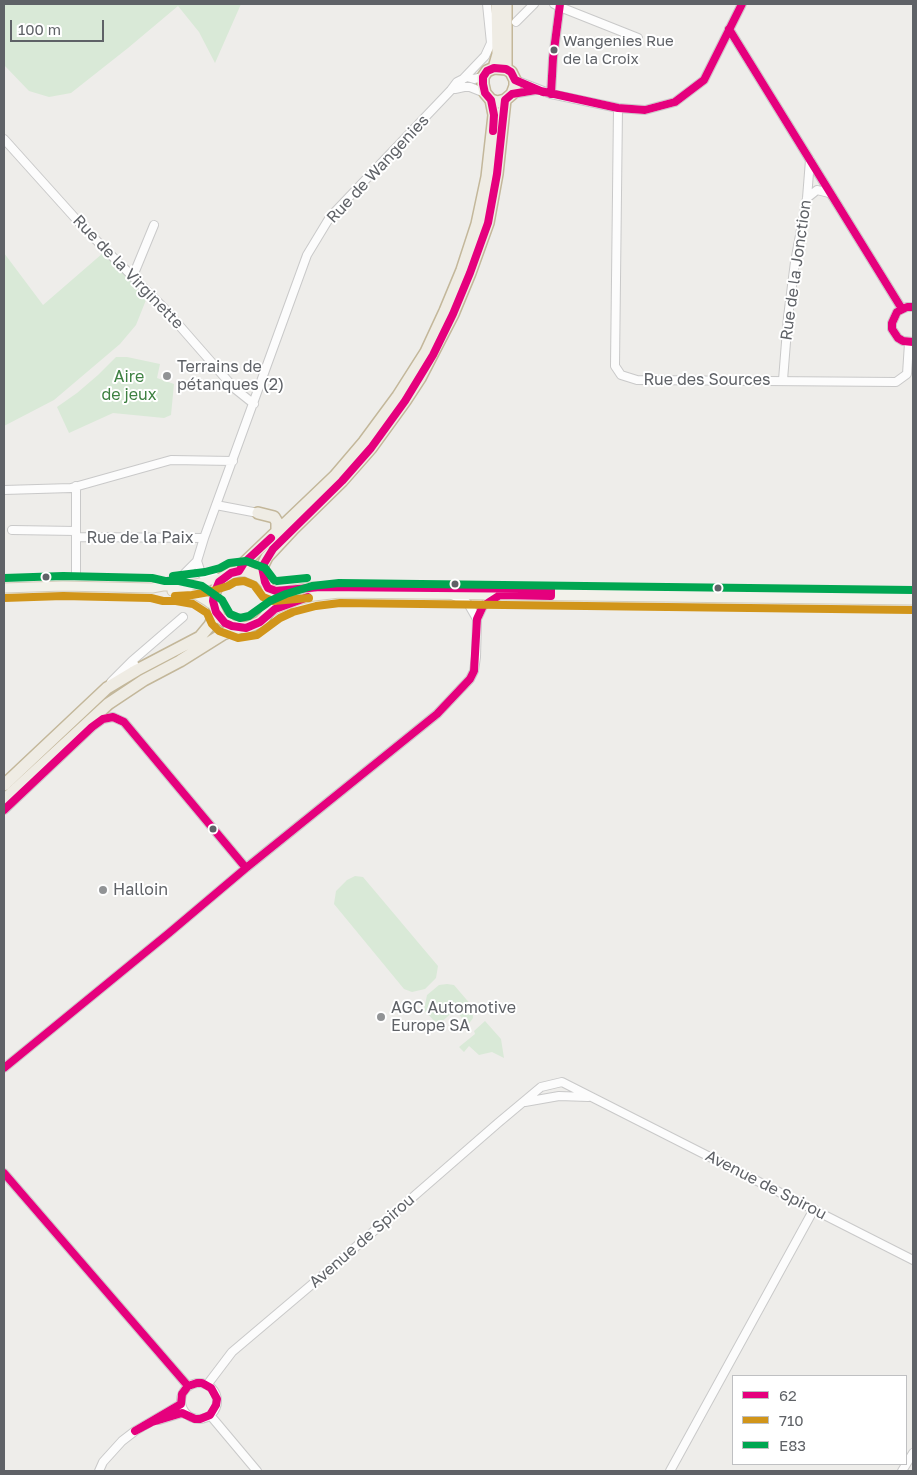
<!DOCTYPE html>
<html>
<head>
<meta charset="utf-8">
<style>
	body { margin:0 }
	#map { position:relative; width:917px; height:1475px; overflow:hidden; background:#eeedea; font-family:"Golos Text",sans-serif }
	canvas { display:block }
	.frame { position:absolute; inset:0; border:5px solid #5f6267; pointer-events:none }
	.legend { position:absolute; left:732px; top:1375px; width:175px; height:90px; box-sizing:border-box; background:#fff; border:1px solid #bfc0c2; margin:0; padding:6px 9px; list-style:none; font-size:15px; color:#5f6267 }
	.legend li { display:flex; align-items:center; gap:10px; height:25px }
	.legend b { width:25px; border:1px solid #bfc0c2 }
	.scale { position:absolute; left:10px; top:20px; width:94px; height:22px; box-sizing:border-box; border:2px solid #5f6267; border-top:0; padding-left:6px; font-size:15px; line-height:18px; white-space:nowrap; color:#5f6267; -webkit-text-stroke:4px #fff; paint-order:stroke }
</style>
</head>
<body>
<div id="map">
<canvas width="917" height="1475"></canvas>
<div class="frame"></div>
<ul class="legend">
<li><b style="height:6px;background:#e5007d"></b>62</li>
<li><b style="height:6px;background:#d1951a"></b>710</li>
<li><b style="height:6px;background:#00a651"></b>E83</li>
</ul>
<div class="scale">100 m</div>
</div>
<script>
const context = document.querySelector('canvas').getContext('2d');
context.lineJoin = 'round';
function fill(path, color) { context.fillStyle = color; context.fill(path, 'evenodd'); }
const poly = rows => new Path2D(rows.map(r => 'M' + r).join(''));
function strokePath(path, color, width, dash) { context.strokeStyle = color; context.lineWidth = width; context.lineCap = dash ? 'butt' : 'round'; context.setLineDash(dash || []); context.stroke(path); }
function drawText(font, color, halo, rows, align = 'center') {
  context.font = font + ' "Golos Text",sans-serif'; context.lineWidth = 4; context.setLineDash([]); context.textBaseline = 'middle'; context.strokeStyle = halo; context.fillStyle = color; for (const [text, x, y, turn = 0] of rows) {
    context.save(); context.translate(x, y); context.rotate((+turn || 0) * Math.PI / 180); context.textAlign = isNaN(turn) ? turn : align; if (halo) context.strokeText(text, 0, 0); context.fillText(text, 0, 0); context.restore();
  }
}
const green = poly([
	[4,4,241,4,215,63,199,32,178,6,128,48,71,93,49,97,29,91,4,65],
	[4,253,43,305,103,253,148,295,136,325,120,344,54,400,4,426],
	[116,357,127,357,160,364,157,378,174,384,171,415,164,418,113,413,69,433,57,407,77,393,98,375],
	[355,876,363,877,438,966,436,978,425,989,412,992,404,989,334,904,336,891,347,880],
	[447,984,454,985,472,1006,473,1018,468,1025,455,1010,438,1025,424,1010,427,995,439,985],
	[485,1021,501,1039,504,1058,492,1052,479,1055,469,1046,464,1052,459,1047,475,1034,474,1031]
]);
const minor = poly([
	[554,4,560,7,638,38],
	[516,22,534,4],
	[729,29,902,309],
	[515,80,551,94,618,108,645,110,675,102,704,80,742,4],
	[459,88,459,83,462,80,485,56,491,43,487,4],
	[455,89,464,87,470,87,485,93],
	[512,94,536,90],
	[551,94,553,58,560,4],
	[618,108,615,366,621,375,637,380,896,382,907,374,909,343],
	[4,139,84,228,164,308,234,388,254,404],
	[807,198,817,190,829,193],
	[133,276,154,225],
	[913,307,907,307,902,309,897,312,892,323,892,329,898,338,903,341,913,342],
	[783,380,788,317,795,262,807,198,810,160],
	[4,490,71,488,171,460,233,461],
	[216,505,258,513],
	[12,530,76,531],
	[76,537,204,538],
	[197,561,201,573,206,578,215,577],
	[76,574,76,486],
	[163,586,163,584,183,575,197,561,204,538,307,255,330,217,451,90,457,82,467,77,474,79,483,77],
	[452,595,464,600,469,605,477,619],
	[132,661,183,617],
	[111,682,132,661,134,664],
	[4,810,92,727,103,719,113,717,124,722,246,868],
	[4,1068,169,933,246,868,437,714,470,679,474,671,476,657,477,619,483,606,488,602,500,595],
	[525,1102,559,1096,588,1097],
	[4,1173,188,1386],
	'181 1401a18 18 0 1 1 36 0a18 18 0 1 1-36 0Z',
	[207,1385,232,1352,336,1264,498,1123,541,1087,562,1082,913,1260],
	[210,1415,257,1471],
	[159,1420,182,1413,185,1414],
	[99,1471,103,1462,122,1441,135,1431,181,1404],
	[670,1471,814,1209],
	[902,1471,913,1453]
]);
const major = poly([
	[4,588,63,586,152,588,163,586,191,585,224,577],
	[268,588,276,591,281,592,312,587,333,587,913,594],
	[172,591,197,595,207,601,215,607],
	[266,616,275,609,298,600,314,596,339,593,913,600]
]);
const highway = poly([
	[494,68,498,54,497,4],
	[506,69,506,4],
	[258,513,274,517,277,522,277,533],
	[239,571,244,563,335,476,364,442,398,396,426,352,445,311,462,270,477,224,487,177,494,115,491,100,485,93,483,84,483,77,487,71,494,68,506,69,511,72,515,80,515,86,512,94,505,100,497,102,491,100],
	[265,582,260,577,246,571,239,571,231,573,224,577,219,582,214,594,215,607,220,618,232,626,246,628,260,622,265,617,268,612,271,600,270,594,263,575,262,567,267,557,294,528,342,481,371,448,405,401,420,378,453,314,470,273,488,223,497,174,505,100],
	[4,785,107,688,137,670,200,637,210,625,216,612],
	[4,800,108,704,144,680,180,661,223,634,239,628]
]);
const bus1 = poly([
	[729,29,902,309],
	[551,94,553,58,560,4],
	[493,131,494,115,491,100,485,93,483,84,483,77,487,71,494,68,506,69,511,72,515,80,543,92],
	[913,307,907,307,897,312,892,323,892,329,898,338,903,341,913,342],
	[271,538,244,563,239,571,231,573,219,582,214,594,213,601,216,612,225,623,232,626,246,628,260,622,275,609,308,597],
	[4,810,92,727,103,719,113,717,124,722,246,868],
	[4,1068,169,933,246,868,437,714,470,679,474,671,477,619,483,606,500,595,551,596,551,589,320,587,276,591,268,588,265,582,262,567,273,549,342,481,371,448,405,401,433,355,453,314,470,273,488,223,497,174,505,100,512,94,536,90,618,108,645,110,675,102,704,80,742,4],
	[4,1173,188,1386],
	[197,1383,202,1383,211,1388,217,1399,216,1405,210,1415,200,1419,195,1419,182,1413,152,1422,135,1431,181,1404,182,1394,188,1386,197,1383]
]);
const bus2 = poly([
	[175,596,192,595,209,592,228,586,235,582,244,581,254,585,263,597,273,601,309,598],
	[4,598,63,596,151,598,163,601,176,601,193,604,207,613,212,624,219,631,238,638,257,635,280,618,293,612,316,606,340,603,913,610]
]);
const bus3 = poly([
	[173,576,205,572,220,568,229,563,246,561,265,568,274,580,277,581,307,578],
	[4,578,63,576,152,578,165,581,179,581,202,586,222,600,230,614,240,618,249,616,270,601,286,594,312,586,339,583,913,590]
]);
const markers = [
	[554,50,4.5,"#5f6267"],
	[167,376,5,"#919395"],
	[46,577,4.5,"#5f6267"],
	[455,584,4.5,"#5f6267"],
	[718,588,4.5,"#5f6267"],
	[213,829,4.5,"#5f6267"],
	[103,890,5,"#919395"],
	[381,1017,5,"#919395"]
];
const busNames = [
	["Wangenies Rue",563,41],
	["de la Croix",563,59]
];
const streetNames = [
	["Rue de Wangenies",378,169,-47],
	["Rue de la Jonction",796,270,-82],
	["Rue de la Virginette",128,272,46],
	["Rue des Sources",707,380],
	["Rue de la Paix",140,538],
	["Avenue de Spirou",766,1185,27],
	["Avenue de Spirou",362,1241,-41]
];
const poiNames = [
	["Terrains de",177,367],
	["pétanques (2)",177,385],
	["Halloin",113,890],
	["AGC Automotive",391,1008],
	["Europe SA",391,1026]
];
const parkNames = [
	["Aire",129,377],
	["de jeux",129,395]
];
fill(green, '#d9e9d7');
strokePath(minor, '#c9c9c9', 10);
strokePath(major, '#d4cdba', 11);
strokePath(highway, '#c3b79a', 14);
strokePath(minor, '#fcfcfc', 8);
strokePath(major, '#f2f1ea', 9);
strokePath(highway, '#efece4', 11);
strokePath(bus1, '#e5007d', 8);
strokePath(bus2, '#d1951a', 8);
strokePath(bus3, '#00a651', 8);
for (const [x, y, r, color] of markers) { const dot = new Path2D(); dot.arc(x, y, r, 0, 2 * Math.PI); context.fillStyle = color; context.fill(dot); strokePath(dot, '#fff', 2); }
drawText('15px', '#5f6267', '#fff', busNames, 'left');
drawText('16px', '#5f6267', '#fff', streetNames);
drawText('16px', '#5f6267', '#fff', poiNames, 'left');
drawText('16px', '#3d8041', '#fff', parkNames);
</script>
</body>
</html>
